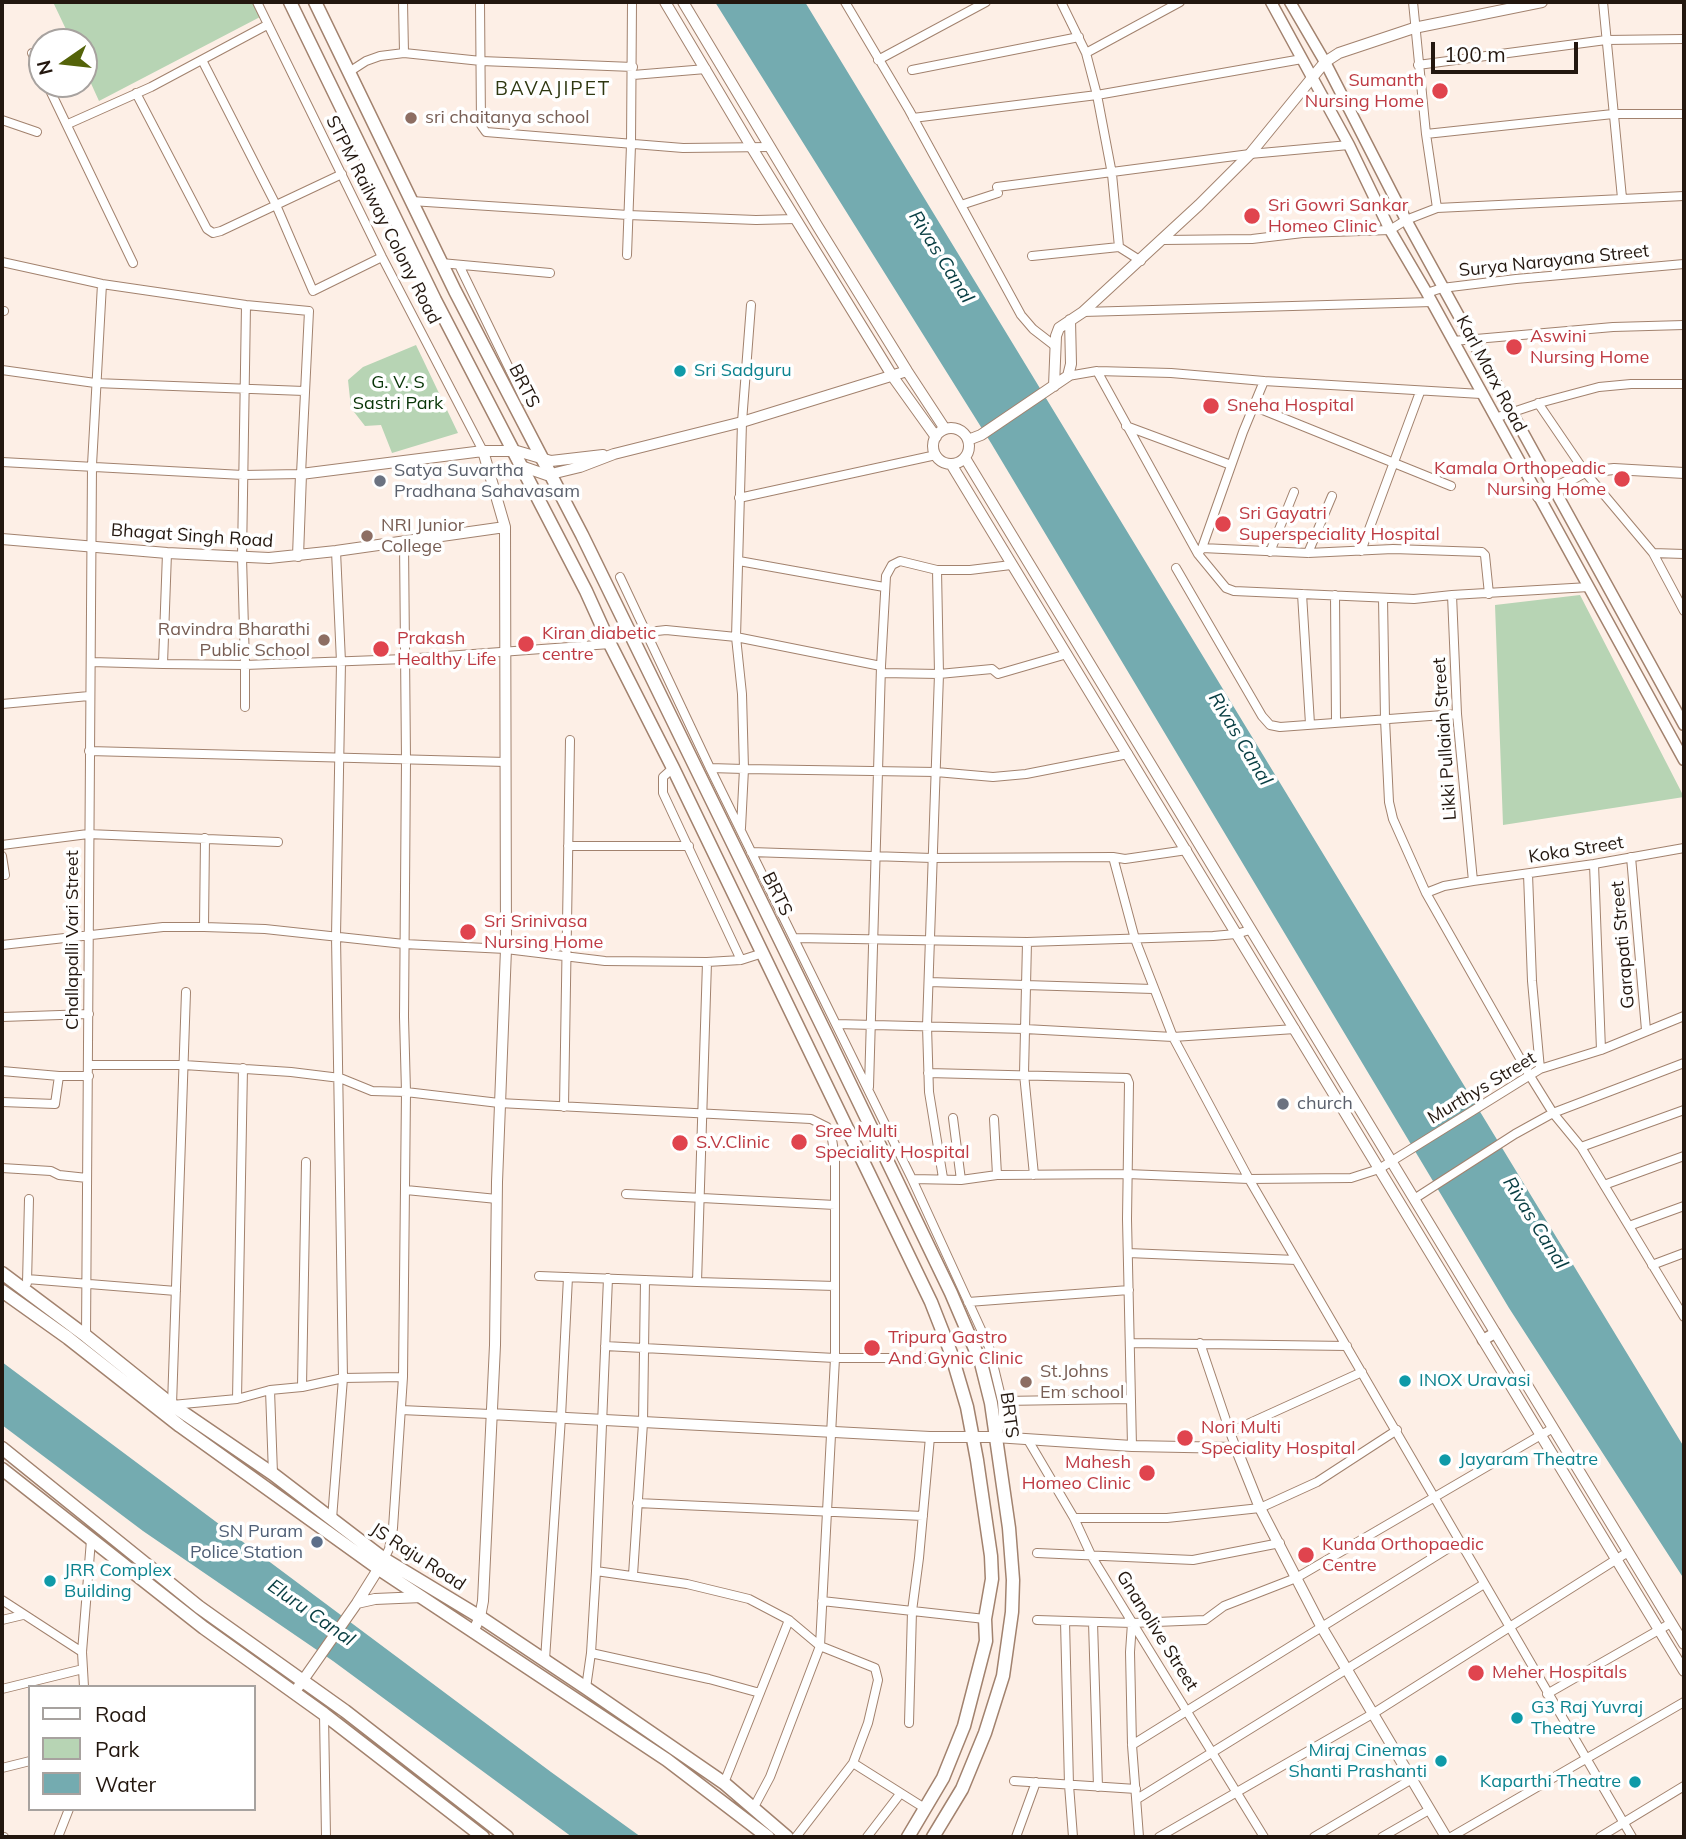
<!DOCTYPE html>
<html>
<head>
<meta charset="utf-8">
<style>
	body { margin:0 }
	#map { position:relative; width:1686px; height:1839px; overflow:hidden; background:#fdefe6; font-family:Mulish,sans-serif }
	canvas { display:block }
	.frame { position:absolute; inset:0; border:4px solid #23170f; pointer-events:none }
	.legend { position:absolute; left:28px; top:1685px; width:228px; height:126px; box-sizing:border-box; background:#fff; border:2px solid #a7a29f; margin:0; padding:9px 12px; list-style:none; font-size:21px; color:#23170f }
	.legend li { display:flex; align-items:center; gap:14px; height:35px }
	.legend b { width:35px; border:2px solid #a7a29f }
	.north { position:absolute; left:28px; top:28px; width:70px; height:70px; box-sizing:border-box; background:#fff; border:2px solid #a7a29f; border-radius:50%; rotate:256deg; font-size:19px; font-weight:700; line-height:28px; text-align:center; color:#23170f }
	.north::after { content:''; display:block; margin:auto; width:24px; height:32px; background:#546309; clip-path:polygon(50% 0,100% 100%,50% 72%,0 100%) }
	.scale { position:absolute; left:1431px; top:42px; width:147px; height:32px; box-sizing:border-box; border:4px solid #23170f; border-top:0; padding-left:9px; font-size:21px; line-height:24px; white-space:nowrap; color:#23170f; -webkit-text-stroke:5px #fff; paint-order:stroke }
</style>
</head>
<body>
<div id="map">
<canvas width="1686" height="1839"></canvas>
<div class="frame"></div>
<ul class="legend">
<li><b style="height:9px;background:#fff"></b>Road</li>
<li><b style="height:19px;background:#b7d4b4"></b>Park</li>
<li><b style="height:19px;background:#74abb0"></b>Water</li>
</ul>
<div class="north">N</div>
<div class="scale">100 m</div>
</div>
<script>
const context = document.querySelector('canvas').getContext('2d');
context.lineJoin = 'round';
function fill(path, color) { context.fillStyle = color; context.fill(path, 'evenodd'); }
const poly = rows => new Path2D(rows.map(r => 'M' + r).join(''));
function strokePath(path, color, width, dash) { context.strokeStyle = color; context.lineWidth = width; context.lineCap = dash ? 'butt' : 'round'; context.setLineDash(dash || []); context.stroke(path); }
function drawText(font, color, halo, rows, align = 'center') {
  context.font = font + ' Mulish,sans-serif'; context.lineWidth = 7; context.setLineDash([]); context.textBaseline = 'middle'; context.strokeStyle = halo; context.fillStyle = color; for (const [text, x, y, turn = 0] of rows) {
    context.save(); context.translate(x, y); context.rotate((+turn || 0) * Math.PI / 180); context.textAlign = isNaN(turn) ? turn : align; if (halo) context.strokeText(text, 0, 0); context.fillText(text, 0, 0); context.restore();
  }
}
const green = poly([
	[53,2,253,2,260,17,99,101,84,68,84,42,72,42],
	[416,345,458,433,392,453,381,425,365,426,351,408,348,380,363,367],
	[1580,595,1684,797,1503,825,1495,605]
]);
const water = poly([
	[715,2,805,2,1684,1447,1684,1579,1509,1308,991,443],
	[2,1362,551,1772,641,1837,572,1837,333,1661,143,1531,2,1425]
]);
const minor = poly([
	[257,2,382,257,483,451],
	[480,2,481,125,486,132,683,148,770,147],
	[845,2,909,110,1021,315,1033,329,1055,346],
	[1413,2,1426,134],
	[1603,2,1622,198],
	[32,53,42,73],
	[404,53,481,61,633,67],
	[1086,53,1180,2],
	[202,60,276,205,313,291,382,257],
	[878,60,986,2],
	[1418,65,1606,40,1684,39],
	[912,70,1079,37],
	[349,72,366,61,380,56,404,53,403,2],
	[633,75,706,69],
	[47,84,133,263],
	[136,93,207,229,213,233,221,231,342,174],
	[913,118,1097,95,1086,53,1061,2],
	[2,120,37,132],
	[68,124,151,87,267,25],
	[997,187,1250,154,1349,145],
	[411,201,628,215,756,220,796,219],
	[961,205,998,193],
	[1437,208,1426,134,1613,114,1684,114],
	[1163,240,1252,239,1303,233,1390,230,1406,220,1437,208,1684,196],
	[627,255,631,145,632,2],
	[1032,256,1119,247],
	[1141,261,1119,247,1112,174,1097,95,1302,59],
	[2,262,102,284,246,305,309,311,301,474,243,475,2,462],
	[441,263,550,273],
	[459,265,525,401],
	[1427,293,1442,288,1516,279,1684,264],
	[2,311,4,311],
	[1083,312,1432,302],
	[1453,341,1613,327,1684,325],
	[2,370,95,383,304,391],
	[1097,371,1171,373,1264,381],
	[1068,376,1097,371,1198,554,1202,548,1243,432,1264,381,1481,394],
	[1538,403,1585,472,1653,553,1684,611],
	[1253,406,1451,486],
	[1495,418,1543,402,1599,387,1631,384,1684,384],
	[1126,426,1231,465],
	[739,498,936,455],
	[1202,548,1308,553,1393,549,1482,552,1485,555,1489,594],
	[1361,551,1420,392],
	[1270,552,1294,492],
	[167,553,163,664,245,665,242,557,246,305],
	[1308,553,1332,496],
	[1653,553,1684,554],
	[1198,554,1226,588,1234,591,1414,599,1452,595,1589,587],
	[739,561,884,587],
	[1176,568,1262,716,1270,725,1280,727,1457,714],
	[937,570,939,674,927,1026,929,1092,943,1178],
	[620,577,710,768,912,1179,989,1347,1002,1401,1003,1416,997,1434],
	[1302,594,1310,724],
	[1335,595,1336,722],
	[1452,595,1457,714,1473,881],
	[1383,598,1385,719,1389,802,1393,819,1426,893,1530,1076,1553,1113,1581,1147,1684,1317],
	[650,637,657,631,666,630,736,637,881,666],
	[91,662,163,664],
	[882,673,939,674,992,669,998,674,1067,654],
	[2,704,89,696],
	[245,707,245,665,405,659,610,644],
	[89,751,506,762],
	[673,768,663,777,663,793,741,960],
	[710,768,744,769,742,694,736,637,742,422,751,305],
	[741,828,744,769,936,772,993,777,1026,774,1128,754],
	[2,845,88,834,278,842],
	[568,846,689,846],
	[751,852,932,858,1113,857,1125,859,1187,850],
	[2,856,5,875],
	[1113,857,1135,939,1173,1037,1249,1179,1632,1837],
	[1631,857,1646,1030],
	[1594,864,1601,1050],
	[1528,874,1532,981,1540,1069],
	[1426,893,1444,886,1473,881,1594,864,1684,848],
	[204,927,205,838],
	[795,938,1027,942,1213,936,1236,934,1250,930],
	[1027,942,1024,1074,1034,1175],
	[2,945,163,927,204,927,265,929,404,944,506,949,605,961,707,962,741,960,763,953],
	[929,982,1153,989],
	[186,992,172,1405,237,1399,243,1068],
	[2,1017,89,1014],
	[836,1024,1025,1029,1173,1037,1295,1029],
	[88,1065,184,1065,291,1072,340,1078,372,1091,406,1092,499,1103,811,1119,827,1127,832,1139,835,1158,835,1358,820,1646,770,1777,754,1807],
	[2,1071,59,1076,89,1076],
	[928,1073,1127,1078,1129,1083,1127,1219,1132,1446],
	[869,1087,881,666,886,576,892,565,900,561,937,570,970,570,1011,565],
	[2,1102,55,1104,59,1076],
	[564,1107,570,740],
	[953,1118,961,1180,997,1175,1127,1174,1249,1179,1351,1178,1379,1169,1540,1069,1601,1050,1684,1016],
	[994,1119,997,1175],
	[1581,1147,1684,1110],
	[2,1168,51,1171,59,1175,87,1178],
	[912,1179,961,1180],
	[1604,1185,1684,1156],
	[406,1190,497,1199],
	[626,1194,835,1205],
	[1414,1199,1515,1134,1553,1113,1684,1063],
	[1629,1226,1684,1206],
	[1128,1253,1296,1260],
	[1652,1265,1684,1253],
	[539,1276,697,1282,707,962],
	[27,1279,176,1291],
	[697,1282,835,1286],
	[27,1283,29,1199],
	[968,1302,1129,1290],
	[86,1336,92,465,102,284],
	[1130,1343,1347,1346],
	[1200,1343,1230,1432],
	[605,1346,835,1358,953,1358],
	[302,1387,306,1162],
	[270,1390,273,1474],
	[237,1399,270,1390,302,1387,343,1378,403,1377],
	[1002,1401,1131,1399],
	[401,1410,490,1414],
	[1028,1440,1074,1518,1092,1557,1264,1837],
	[1236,1448,1230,1432,1362,1372],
	[637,1503,923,1516],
	[1074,1518,1167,1518,1260,1508,1317,1482,1397,1430],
	[332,1519,343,1378,336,936,341,662,336,551],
	[1037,1553,1193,1560,1280,1543],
	[384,1559,389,1549,393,1528,403,1377,406,1092,404,1017,406,760,404,542],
	[596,1571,687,1584,749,1599,789,1620,820,1646,875,1668,878,1680,868,1723,853,1763,796,1837],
	[633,1575,643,1423,645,1280],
	[2,1600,82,1652],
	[822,1601,985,1619],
	[2,1620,23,1615],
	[1037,1620,1132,1623,1205,1620,1224,1606,1296,1578,1553,1428],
	[1065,1621,1069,1785,1073,1837],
	[1093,1622,1098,1787],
	[1132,1623,1130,1652,1132,1745,1139,1837],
	[591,1653,709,1679,760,1693],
	[545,1660,561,1417,568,1277],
	[84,1687,82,1652,91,1540],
	[586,1688,591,1653,596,1571,608,1278],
	[2,1689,83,1669],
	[1547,1694,1671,1623],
	[324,1714,326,1837],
	[909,1723,912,1611,919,1558,930,1437],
	[1132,1745,1460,1541],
	[853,1763,926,1809],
	[2,1768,30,1761],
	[1014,1781,1136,1789],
	[724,1783,789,1620],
	[1137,1799,1484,1584],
	[2,1837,4,1837],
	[58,1837,69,1809],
	[867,1837,900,1794],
	[1016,1837,1036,1782],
	[1159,1837,1374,1713,1628,1552],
	[1314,1837,1412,1779],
	[1382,1837,1429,1810],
	[1451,1837,1684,1702],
	[1600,1837,1684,1786]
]);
const tertiary = poly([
	[665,2,752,148,893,377,936,437],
	[683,2,818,227,907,371,945,429],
	[1054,386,1056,336,1059,328,1083,312,1199,205,1250,154,1325,62,1339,53,1414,28,1542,2],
	'933 446a18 18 0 1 1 36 0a18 18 0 1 1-36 0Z',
	[968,440,981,435,1068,376,1071,364,1070,320],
	[965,458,1684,1644],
	[951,464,1684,1671],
	[521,466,547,475,580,467,614,454,742,422,907,371],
	[1538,497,1585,472,1614,469,1684,473],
	[2,539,167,553,269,558,336,551,505,527,483,451],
	[298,556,301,474,483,451,517,451,551,461,603,455],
	[490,1414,930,1437,995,1437,1132,1446,1236,1448,1260,1508,1321,1626,1446,1837],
	[357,1603,375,1599,422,1597],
	[473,1632,480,1617,483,1601,495,1345,497,1182,506,949,505,527],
	[294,1693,357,1603,382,1563]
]);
const secondary = poly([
	[1271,2,1349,145,1390,230,1427,293,1684,760],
	[1290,2,1325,62,1406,220,1684,725],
	[1483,1340,1495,1333]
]);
const primary = poly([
	[290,2,435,300,586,591,610,644,673,768,931,1302,951,1353,967,1407,977,1460,991,1556,992,1579,985,1619,986,1641,964,1726,943,1778,908,1837],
	[315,2,455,291,582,535,826,1034,951,1293,981,1363,991,1403,1009,1528,1013,1580,1012,1612,1003,1676,985,1733,962,1789,933,1837],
	[2,1273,86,1336,172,1405,273,1474,384,1559,480,1617,586,1688,724,1783,787,1837],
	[2,1291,68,1338,180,1426,379,1569,667,1760,768,1837],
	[2,1448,199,1607,345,1711,507,1837],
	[2,1469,204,1628,324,1714,483,1837]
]);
const markers = [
	[1440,91,9,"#e0444e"],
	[411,118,7,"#8d6e63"],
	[1252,216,9,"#e0444e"],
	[1514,347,9,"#e0444e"],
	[680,371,7,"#0f9aa8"],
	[1211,406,9,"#e0444e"],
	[1622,479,9,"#e0444e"],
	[380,481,7,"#6b7280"],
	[1223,524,9,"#e0444e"],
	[367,536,7,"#8d6e63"],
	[324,640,7,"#8d6e63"],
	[526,644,9,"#e0444e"],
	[381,649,9,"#e0444e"],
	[468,932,9,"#e0444e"],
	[1283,1104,7,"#6b7280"],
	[799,1142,9,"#e0444e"],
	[680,1143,9,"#e0444e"],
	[872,1348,9,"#e0444e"],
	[1405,1381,7,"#0f9aa8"],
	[1026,1382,7,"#8d6e63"],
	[1185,1438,9,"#e0444e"],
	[1445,1460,7,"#0f9aa8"],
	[1147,1473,9,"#e0444e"],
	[317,1542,7,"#5c6f8a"],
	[1306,1555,9,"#e0444e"],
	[50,1581,7,"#0f9aa8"],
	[1476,1673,9,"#e0444e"],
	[1517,1718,7,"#0f9aa8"],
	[1441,1761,7,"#0f9aa8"],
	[1635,1782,7,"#0f9aa8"]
];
const healthNames = [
	["Sumanth",1424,81,"right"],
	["Nursing Home",1424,102,"right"],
	["Sri Gowri Sankar",1268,206],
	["Homeo Clinic",1268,227],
	["Aswini",1530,337],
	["Nursing Home",1530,358],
	["Sneha Hospital",1227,406],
	["Kamala Orthopeadic",1606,469,"right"],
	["Nursing Home",1606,490,"right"],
	["Sri Gayatri",1239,514],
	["Superspeciality Hospital",1239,535],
	["Kiran diabetic",542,634],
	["centre",542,655],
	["Prakash",397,639],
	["Healthy Life",397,660],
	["Sri Srinivasa",484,922],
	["Nursing Home",484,943],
	["Sree Multi",815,1132],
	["Speciality Hospital",815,1153],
	["S.V.Clinic",696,1143],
	["Tripura Gastro",888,1338],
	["And Gynic Clinic",888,1359],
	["Nori Multi",1201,1428],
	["Speciality Hospital",1201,1449],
	["Mahesh",1131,1463,"right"],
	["Homeo Clinic",1131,1484,"right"],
	["Kunda Orthopaedic",1322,1545],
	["Centre",1322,1566],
	["Meher Hospitals",1492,1673]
];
const educationNames = [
	["sri chaitanya school",425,118],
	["NRI Junior",381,526],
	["College",381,547],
	["Ravindra Bharathi",310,630,"right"],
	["Public School",310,651,"right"],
	["St.Johns",1040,1372],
	["Em school",1040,1393]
];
const streetNames = [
	["STPM Railway Colony Road",383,220,63],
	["Surya Narayana Street",1554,261,-6],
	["Karl Marx Road",1491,374,62],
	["BRTS",524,386,63],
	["Bhagat Singh Road",192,536,4],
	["Likki Pullaiah Street",1445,739,-94],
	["Koka Street",1576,850,-9],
	["BRTS",777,894,64],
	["Challapalli Vari Street",73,940,-90],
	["Garapati Street",1623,945,-95],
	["Murthys Street",1482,1088,-31],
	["BRTS",1009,1415,82],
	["JS Raju Road",418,1557,33],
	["Gnanolive Street",1157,1631,58]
];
const cultureNames = [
	["Sri Sadguru",694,371],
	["INOX Uravasi",1419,1381],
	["Jayaram Theatre",1459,1460],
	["JRR Complex",64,1571],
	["Building",64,1592],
	["G3 Raj Yuvraj",1531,1708],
	["Theatre",1531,1729],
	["Miraj Cinemas",1427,1751,"right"],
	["Shanti Prashanti",1427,1772,"right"],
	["Kaparthi Theatre",1621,1782,"right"]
];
const parkNames = [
	["G. V. S",398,383],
	["Sastri Park",398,404]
];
const worshipNames = [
	["Satya Suvartha",394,471],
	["Pradhana Sahavasam",394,492],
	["church",1297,1104]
];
const serviceNames = [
	["SN Puram",303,1532],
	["Police Station",303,1553]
];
const neighbourhoodNames = [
	["BAVAJIPET",553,89]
];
const waterNames = [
	["Rivas Canal",941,257,58],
	["Rivas Canal",1240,739,59],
	["Rivas Canal",1535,1223,58],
	["Eluru Canal",311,1613,35]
];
fill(green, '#b7d4b4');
fill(water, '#74abb0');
strokePath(minor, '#a2826e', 10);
strokePath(tertiary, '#a2826e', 12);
strokePath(secondary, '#a2826e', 13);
strokePath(primary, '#a2826e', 15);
strokePath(minor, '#fff', 8);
strokePath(tertiary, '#fff', 10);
strokePath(secondary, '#fff', 10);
strokePath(primary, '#fff', 12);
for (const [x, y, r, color] of markers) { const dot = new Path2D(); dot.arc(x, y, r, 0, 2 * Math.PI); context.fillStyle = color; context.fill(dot); strokePath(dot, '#fff', 2.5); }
drawText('18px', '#be3a42', '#fff', healthNames, 'left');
drawText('18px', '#785e54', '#fff', educationNames, 'left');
drawText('18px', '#23170f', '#fff', streetNames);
drawText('18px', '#0d838f', '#fff', cultureNames, 'left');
drawText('18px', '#073406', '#fff', parkNames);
drawText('18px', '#5b616d', '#fff', worshipNames, 'left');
drawText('18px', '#4e5e75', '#fff', serviceNames, 'right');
context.letterSpacing = '2px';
drawText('19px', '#2e3710', '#fff', neighbourhoodNames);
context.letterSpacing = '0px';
drawText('italic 19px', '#073d42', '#fff', waterNames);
</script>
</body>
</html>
